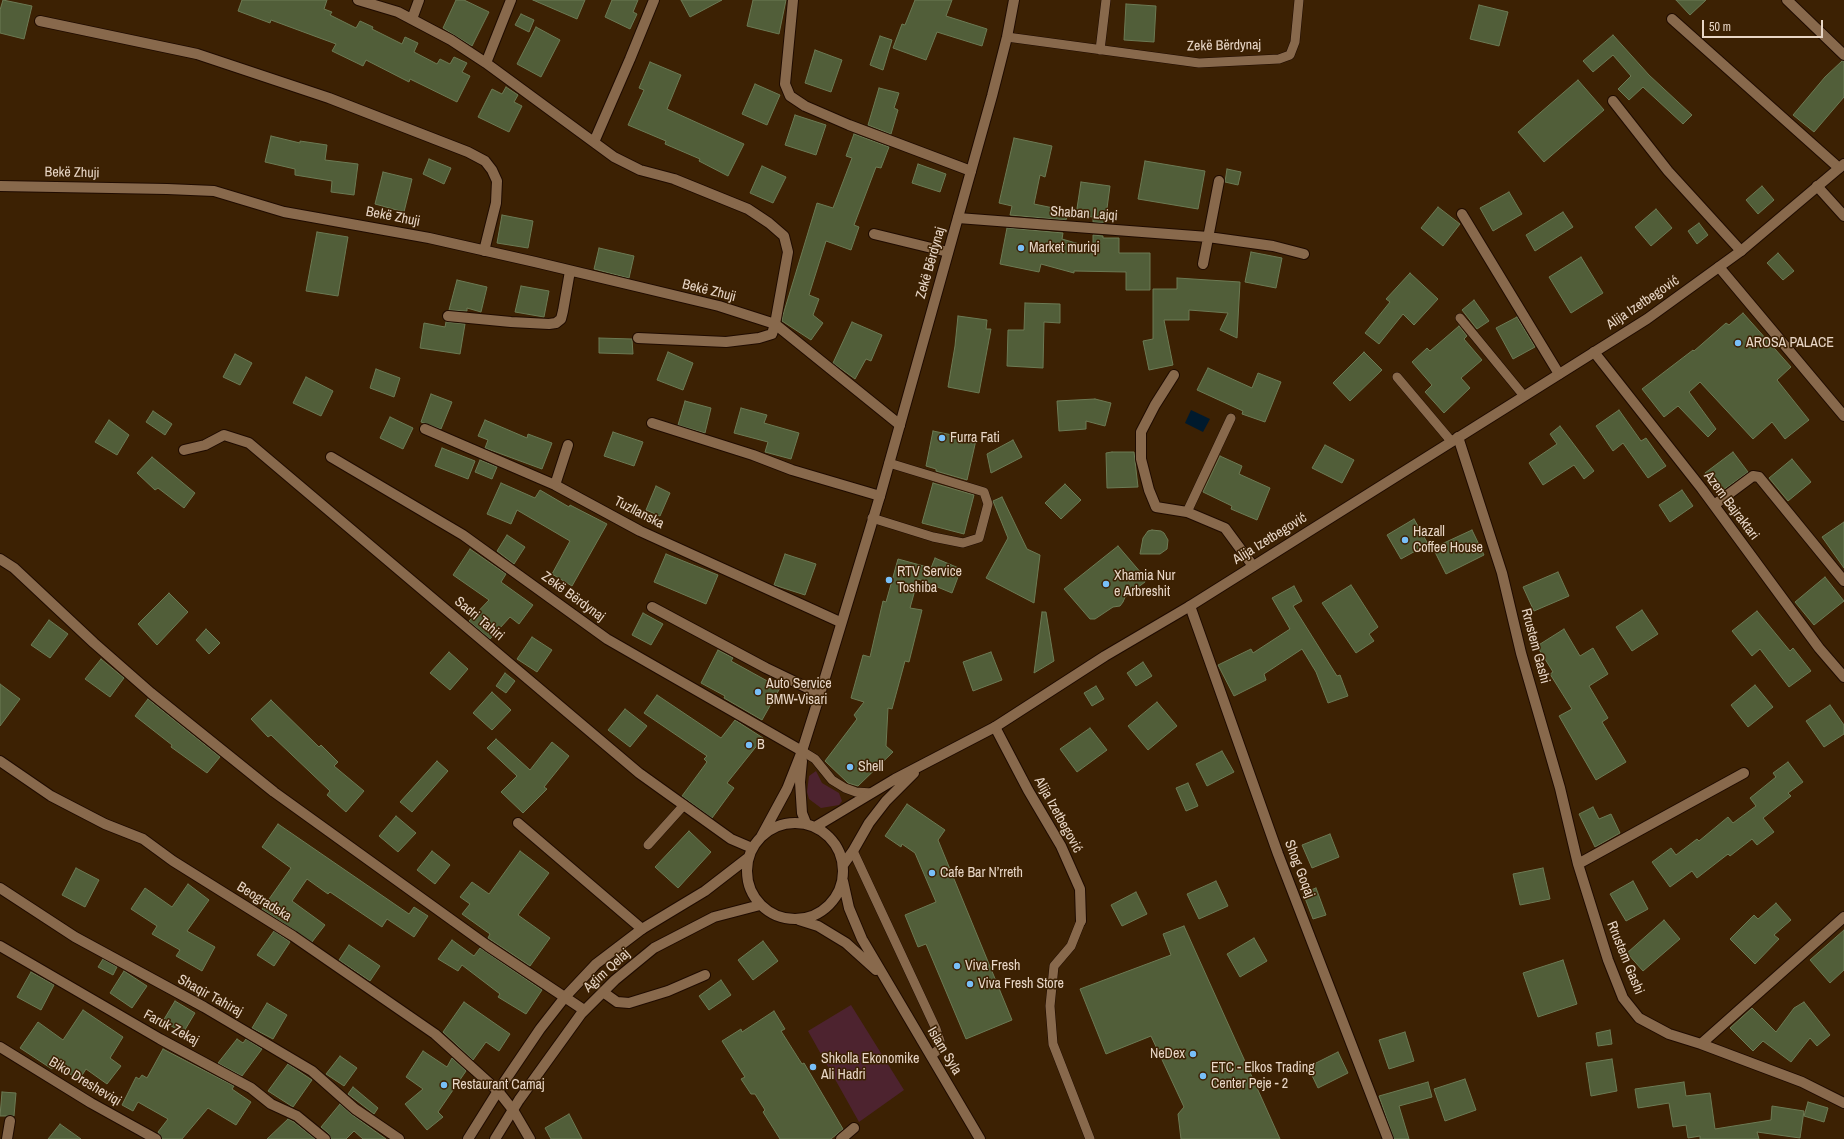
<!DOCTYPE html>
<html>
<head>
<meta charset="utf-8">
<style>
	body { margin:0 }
	#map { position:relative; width:1844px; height:1139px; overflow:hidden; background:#3c2103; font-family:"Archivo Narrow",sans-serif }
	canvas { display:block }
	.scale { position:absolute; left:1702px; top:20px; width:121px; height:18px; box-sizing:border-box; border:2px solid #e8d6c6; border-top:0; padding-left:5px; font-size:12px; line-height:14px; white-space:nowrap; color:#e8d6c6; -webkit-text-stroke:3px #3c2103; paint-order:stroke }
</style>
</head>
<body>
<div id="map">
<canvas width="1844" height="1139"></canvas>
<div class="scale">50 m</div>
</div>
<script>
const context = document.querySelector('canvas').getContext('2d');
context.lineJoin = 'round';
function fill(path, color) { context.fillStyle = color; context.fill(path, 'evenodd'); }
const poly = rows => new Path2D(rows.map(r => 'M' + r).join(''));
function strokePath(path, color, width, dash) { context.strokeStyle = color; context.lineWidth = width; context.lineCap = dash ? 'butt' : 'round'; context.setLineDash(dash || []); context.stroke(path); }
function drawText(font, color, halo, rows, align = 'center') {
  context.font = font + ' "Archivo Narrow",sans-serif'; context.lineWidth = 3; context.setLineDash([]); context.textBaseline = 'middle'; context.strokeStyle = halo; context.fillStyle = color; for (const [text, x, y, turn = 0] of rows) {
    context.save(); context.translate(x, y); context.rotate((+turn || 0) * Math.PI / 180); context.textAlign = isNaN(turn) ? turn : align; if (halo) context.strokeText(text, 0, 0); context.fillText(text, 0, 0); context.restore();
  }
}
const green = poly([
	[816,771,822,783,839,793,842,801,839,805,821,808,809,799,807,792,809,776],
	[851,1005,904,1090,859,1122,808,1031]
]);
const water = poly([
	[1191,410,1210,419,1203,432,1185,423]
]);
const building = poly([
	[3,0,32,6,24,39,0,33,0,10,3,0],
	[242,0,327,0,324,9,332,12,330,15,356,28,360,21,373,27,372,29,402,44,405,37,418,43,414,52,437,64,440,59,450,64,454,57,467,63,462,72,470,76,457,102,410,79,409,82,366,60,363,66,332,51,336,44,271,20,270,23,238,11,242,0],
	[456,0,464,0,489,12,472,46,443,28,456,0],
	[533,0,585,0,577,19,533,0],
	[612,0,638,0,633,12,637,14,630,29,605,17,612,0],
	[681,0,722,0,690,17,681,0],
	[753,0,786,0,779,34,747,26,753,0],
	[915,0,952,0,946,16,987,29,982,46,937,32,926,60,893,48,902,24,905,25,915,0],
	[1676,0,1706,0,1690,15,1676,0],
	[1126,4,1156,6,1154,42,1124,40,1126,4],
	[1479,5,1508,12,1499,46,1470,39,1479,5],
	[521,14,534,20,529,32,515,25,521,14],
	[536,27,560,40,541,77,517,64,536,27],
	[1613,35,1649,75,1692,115,1683,124,1643,87,1629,100,1618,89,1631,76,1613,55,1593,72,1583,61,1613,35],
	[880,36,892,40,883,70,870,65,880,36],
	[815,50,842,60,831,92,805,83,815,50],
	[1842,61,1844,61,1844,97,1814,132,1793,115,1825,77,1842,61],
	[650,62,681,75,667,109,744,144,728,176,699,161,700,159,665,144,666,141,628,125,644,90,639,88,650,62],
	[1578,80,1604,110,1544,162,1518,132,1578,80],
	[755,84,780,95,767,125,742,114,755,84],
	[506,87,518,95,514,102,522,106,509,132,478,117,492,89,502,94,506,87],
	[879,88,899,93,894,108,898,110,891,134,868,125,879,88],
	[795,115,826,125,816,155,785,145,795,115],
	[854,134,889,147,881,168,876,167,854,225,859,227,851,250,826,241,809,295,819,299,813,315,823,323,811,340,782,321,783,315,817,203,833,208,852,158,846,156,854,134],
	[271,136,300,143,300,141,327,145,325,160,358,164,354,195,331,192,332,181,295,175,295,169,265,162,271,136],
	[1014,138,1052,146,1045,177,1040,175,1034,204,1068,211,1066,220,1010,215,1012,206,999,203,1014,138],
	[429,159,451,168,444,184,423,174,429,159],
	[1145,161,1205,171,1198,209,1138,199,1145,161],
	[918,164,946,174,940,192,912,183,918,164],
	[762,166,786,177,773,203,750,193,762,166],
	[1227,169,1241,172,1238,185,1225,182,1227,169],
	[383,172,412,179,404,212,375,204,383,172],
	[1081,182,1110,186,1105,223,1093,222,1093,217,1076,215,1081,182],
	[1762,186,1774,200,1758,214,1746,200,1762,186],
	[1509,192,1522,214,1493,231,1480,208,1509,192],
	[1438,207,1460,224,1443,246,1421,228,1438,207],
	[1656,209,1672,228,1651,246,1635,227,1656,209],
	[1563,212,1573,227,1535,251,1526,235,1563,212],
	[502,215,533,221,528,248,497,243,502,215],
	[1699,223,1708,235,1697,244,1688,231,1699,223],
	[1007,228,1063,233,1062,239,1093,248,1093,235,1103,236,1103,238,1119,238,1119,253,1150,253,1150,290,1126,290,1126,272,1074,271,1074,273,1041,264,1039,272,1000,264,1007,228],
	[317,232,348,237,338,296,306,291,317,232],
	[599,248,634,256,629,278,594,269,599,248],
	[1251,252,1282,258,1276,288,1245,282,1251,252],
	[1778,253,1794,271,1783,280,1767,263,1778,253],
	[1581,257,1603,293,1571,313,1549,277,1581,257],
	[1410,273,1438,299,1414,325,1403,314,1379,344,1365,333,1390,302,1386,299,1410,273],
	[1177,278,1240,282,1237,338,1220,330,1228,313,1189,310,1189,320,1164,320,1173,365,1149,370,1143,341,1153,339,1153,289,1177,289,1177,278],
	[457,280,487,287,481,312,467,308,467,311,449,310,457,280],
	[521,286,549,291,544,317,515,312,521,286],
	[1474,300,1489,321,1477,329,1462,310,1474,300],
	[1025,303,1060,304,1060,323,1044,322,1043,368,1007,366,1008,330,1024,330,1025,303],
	[1743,313,1791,367,1777,380,1809,420,1785,439,1772,422,1753,439,1700,382,1689,392,1716,429,1708,437,1678,406,1664,417,1642,389,1693,350,1694,351,1726,323,1729,325,1743,313],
	[958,316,987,320,986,329,991,329,979,393,948,387,955,346,958,316],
	[1517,317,1535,347,1513,359,1496,328,1517,317],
	[446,322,465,324,460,354,420,348,424,323,445,327,446,322],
	[852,322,882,335,871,361,866,359,855,379,833,363,852,322],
	[1459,326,1467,336,1464,339,1482,360,1461,378,1470,388,1444,413,1425,392,1432,385,1412,362,1427,348,1430,351,1459,326],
	[599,338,632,339,633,354,599,353,599,338],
	[668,352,693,363,683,390,657,380,668,352],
	[1364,352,1382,370,1350,401,1333,383,1364,352],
	[235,354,252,363,240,385,223,377,235,354],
	[1208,368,1252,388,1258,373,1281,382,1265,422,1242,414,1243,411,1197,390,1208,368],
	[376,369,400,378,394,397,370,388,376,369],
	[306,377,333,391,321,416,293,403,306,377],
	[431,394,452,402,441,429,421,422,431,394],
	[1095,399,1111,403,1105,426,1086,421,1086,429,1059,431,1057,401,1095,399],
	[685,401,711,408,705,433,678,425,685,401],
	[741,408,767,415,764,423,799,433,791,459,765,452,768,442,734,433,741,408],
	[1619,410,1641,441,1646,438,1666,466,1648,478,1623,443,1613,451,1596,426,1619,410],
	[153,411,172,424,165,435,146,422,153,411],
	[390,417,413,428,403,449,380,438,390,417],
	[109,420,129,435,117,455,95,442,109,420],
	[485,420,527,438,528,434,552,443,542,469,485,448,488,440,478,436,485,420],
	[1560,426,1594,471,1584,479,1574,465,1543,485,1529,463,1557,444,1550,434,1560,426],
	[933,431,976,440,967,480,936,471,936,469,926,466,933,431],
	[613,432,643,442,634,466,604,456,613,432],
	[1013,440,1022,457,991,473,987,454,1013,440],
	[1325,445,1354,460,1342,483,1312,468,1325,445],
	[442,448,475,461,468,479,435,466,442,448],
	[1112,452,1134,452,1138,487,1107,488,1106,453,1112,452],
	[1733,452,1748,472,1719,493,1705,473,1733,452],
	[1220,456,1242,466,1239,474,1270,488,1257,520,1231,509,1232,506,1203,492,1220,456],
	[152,457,195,493,184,508,158,488,155,490,137,473,152,457],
	[1792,459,1811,482,1788,501,1769,478,1792,459],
	[480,460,497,467,492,479,475,472,480,460],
	[501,483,535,498,540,490,569,507,570,505,607,524,572,586,552,574,570,541,517,510,511,524,487,514,501,483],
	[933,483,974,495,964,534,922,523,933,483],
	[1065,484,1081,500,1061,519,1045,503,1065,484],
	[656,486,670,493,660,516,646,510,656,486],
	[1682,490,1693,506,1670,522,1659,505,1682,490],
	[1002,497,1027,549,1040,555,1034,603,986,578,1008,538,993,501,1002,497],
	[1414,519,1428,544,1401,559,1387,535,1414,519],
	[1844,522,1844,568,1822,537,1844,522],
	[1152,530,1161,531,1164,533,1168,540,1167,549,1160,554,1140,554,1143,538,1148,531,1152,530],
	[1472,530,1484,555,1446,574,1433,548,1472,530],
	[507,535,525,547,514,564,497,551,507,535],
	[1118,546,1142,574,1145,582,1125,597,1123,602,1120,606,1113,607,1095,619,1090,619,1064,589,1118,546],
	[470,549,506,574,501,582,533,605,519,624,510,617,490,639,469,621,489,600,453,575,470,549],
	[666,554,718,575,706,604,654,582,666,554],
	[785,554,816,564,805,595,774,585,785,554],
	[935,558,961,569,952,593,918,579,910,608,922,610,909,662,905,661,892,709,888,708,886,746,893,752,858,786,848,783,825,761,857,719,854,715,864,702,851,698,863,655,870,657,883,601,886,602,898,559,931,568,935,558],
	[1558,572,1569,596,1534,611,1523,587,1558,572],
	[1825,577,1844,601,1814,625,1795,602,1825,577],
	[1351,585,1378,627,1369,634,1374,641,1356,653,1322,603,1351,585],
	[1294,586,1302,601,1293,606,1337,676,1340,675,1348,696,1328,703,1316,672,1302,649,1264,674,1266,680,1234,696,1218,665,1251,649,1253,653,1290,629,1272,598,1294,586],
	[169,593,188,612,157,645,138,624,169,593],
	[1642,610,1658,634,1632,651,1616,627,1642,610],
	[1757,611,1790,651,1793,648,1811,671,1789,687,1760,649,1752,656,1732,631,1757,611],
	[1042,612,1046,612,1054,661,1034,673,1042,612],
	[643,613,663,624,651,645,632,635,643,613],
	[49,620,68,634,50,658,31,645,49,620],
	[206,629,220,643,209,654,196,640,206,629],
	[1564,629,1580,656,1593,648,1608,674,1589,686,1608,718,1602,722,1626,762,1596,780,1559,716,1572,709,1550,674,1553,672,1537,646,1564,629],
	[532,637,552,650,537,672,517,659,532,637],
	[718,650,733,658,731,661,780,688,762,720,724,698,725,696,701,683,718,650],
	[449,652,468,669,450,690,430,673,449,652],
	[991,652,1002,680,973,691,963,662,991,652],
	[101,659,124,678,110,697,85,679,101,659],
	[1143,662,1152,676,1136,686,1127,673,1143,662],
	[505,673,515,681,506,693,496,686,505,673],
	[0,684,20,699,0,726,0,684],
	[1755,685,1773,707,1748,727,1731,705,1755,685],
	[1096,686,1104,699,1092,706,1084,693,1096,686],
	[492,692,511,710,492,730,473,713,492,692],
	[657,695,721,738,735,720,763,738,727,783,734,788,712,818,682,796,707,762,704,759,707,756,644,713,657,695],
	[148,699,220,757,207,773,171,747,172,745,135,716,148,699],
	[271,700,319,747,321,745,338,762,334,766,364,791,346,812,327,795,330,791,271,735,268,737,251,719,271,700],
	[1157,702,1177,726,1148,750,1128,726,1157,702],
	[1830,705,1844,725,1844,734,1824,747,1806,721,1830,705],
	[625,709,647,726,630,747,608,730,625,709],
	[1090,728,1107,750,1077,772,1060,749,1090,728],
	[496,739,530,770,552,742,569,756,544,787,547,789,523,813,501,792,517,776,487,748,496,739],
	[1222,751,1234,772,1207,786,1196,764,1222,751],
	[437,761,448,771,412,812,400,802,437,761],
	[1788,762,1803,782,1788,793,1791,796,1763,818,1774,832,1757,845,1752,839,1730,856,1728,854,1697,878,1692,871,1670,887,1652,862,1671,848,1676,855,1697,839,1699,841,1728,817,1733,823,1756,806,1750,798,1776,777,1773,773,1788,762],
	[1188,783,1198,806,1186,811,1176,788,1188,783],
	[907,804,945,830,938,840,1012,1020,966,1039,926,944,918,947,905,915,936,902,915,853,902,844,901,847,885,836,907,804],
	[1593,807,1599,819,1611,814,1620,833,1595,847,1579,814,1593,807],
	[396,816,416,833,398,852,379,836,396,816],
	[278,824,409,914,414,907,428,916,414,937,387,919,382,927,330,892,328,894,307,879,292,901,325,925,312,942,262,909,291,868,262,847,278,824],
	[689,831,711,852,678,888,655,867,689,831],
	[1330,834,1339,857,1312,868,1302,845,1330,834],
	[432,851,450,865,435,884,417,870,432,851],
	[520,851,549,873,518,915,550,938,530,966,488,938,490,934,462,914,470,904,460,897,472,882,489,894,520,851],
	[76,868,99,880,85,907,62,895,76,868],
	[1543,868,1550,899,1520,905,1513,874,1543,868],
	[1216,881,1228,906,1199,919,1187,894,1216,881],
	[1633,881,1648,909,1626,921,1610,894,1633,881],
	[188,884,209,900,187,931,215,947,202,971,176,956,180,950,152,934,157,926,131,909,145,888,172,907,188,884],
	[1316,888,1326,915,1313,919,1303,893,1316,888],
	[1136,892,1147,914,1122,926,1111,905,1136,892],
	[1776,903,1791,920,1774,935,1779,939,1755,964,1730,939,1754,915,1758,919,1776,903],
	[1664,920,1680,939,1643,971,1627,953,1664,920],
	[1184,926,1280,1139,1181,1139,1178,1114,1184,1107,1151,1036,1106,1054,1080,989,1171,955,1163,934,1184,926],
	[1844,930,1844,970,1830,983,1810,960,1844,930],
	[274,931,290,942,274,966,257,955,274,931],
	[1254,938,1267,961,1240,977,1227,954,1254,938],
	[452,940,474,956,480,948,542,990,526,1014,498,997,500,994,462,965,458,971,438,959,452,940],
	[763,941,778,961,753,980,738,960,763,941],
	[349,945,380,966,370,981,339,960,349,945],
	[103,959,117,967,113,975,98,967,103,959],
	[1563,960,1577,1004,1538,1017,1523,973,1563,960],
	[124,971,147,986,132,1008,110,993,124,971],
	[31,972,54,985,41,1010,17,997,31,972],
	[721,980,731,995,709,1010,699,996,721,980],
	[175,1001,195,1013,183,1033,163,1021,175,1001],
	[464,1002,510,1034,499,1051,486,1042,473,1060,443,1032,464,1002],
	[1804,1002,1830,1035,1817,1046,1810,1038,1791,1062,1763,1041,1753,1051,1730,1028,1752,1008,1776,1032,1794,1008,1804,1002],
	[267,1003,287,1015,273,1039,252,1028,267,1003],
	[83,1010,123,1037,110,1058,121,1066,107,1084,86,1069,79,1080,56,1065,52,1069,20,1048,38,1022,63,1040,83,1010],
	[774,1011,785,1029,781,1031,802,1064,804,1063,843,1129,831,1139,780,1139,763,1112,765,1110,755,1094,751,1094,741,1079,745,1077,722,1041,741,1029,742,1032,774,1011],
	[1610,1030,1612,1044,1598,1046,1596,1033,1610,1030],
	[1405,1032,1414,1061,1389,1069,1379,1040,1405,1032],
	[237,1039,243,1043,246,1039,262,1049,242,1076,218,1063,237,1039],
	[163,1049,234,1086,232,1089,251,1102,236,1125,208,1108,182,1139,162,1139,158,1132,168,1119,138,1102,133,1111,122,1105,136,1077,139,1079,142,1075,147,1078,163,1049],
	[423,1051,447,1067,452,1058,466,1071,438,1112,443,1117,427,1130,405,1104,423,1089,406,1077,423,1051],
	[1338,1052,1348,1073,1318,1088,1308,1067,1338,1052],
	[340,1056,357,1068,344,1086,326,1074,340,1056],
	[1612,1059,1617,1091,1591,1096,1586,1063,1612,1059],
	[288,1064,312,1080,293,1107,268,1091,288,1064],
	[1465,1079,1476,1110,1445,1121,1434,1089,1465,1079],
	[1428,1082,1432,1097,1399,1106,1409,1139,1394,1139,1379,1096,1428,1082],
	[1684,1082,1686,1096,1710,1093,1715,1129,1771,1120,1772,1106,1804,1111,1800,1138,1757,1132,1759,1139,1700,1139,1700,1136,1688,1138,1686,1125,1673,1127,1669,1103,1638,1108,1635,1089,1684,1082],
	[353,1087,378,1108,374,1114,348,1094,353,1087],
	[2,1092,16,1093,14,1116,0,1116,2,1092],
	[1808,1102,1828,1108,1824,1122,1804,1116,1808,1102],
	[340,1104,351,1114,386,1139,363,1139,354,1131,346,1139,331,1139,329,1134,321,1127,340,1104],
	[569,1114,582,1139,551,1139,545,1128,569,1114],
	[288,1119,294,1122,315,1139,267,1139,288,1119],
	[60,1124,81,1139,48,1139,60,1124]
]);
const lane = poly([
	[1007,37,1199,63,1279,59,1290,55,1295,42,1299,0],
	[1100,50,1106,0],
	[1460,318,1524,396],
	[1397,377,1451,441],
	[1187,512,1231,418],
	[872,518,933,537,963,543,979,538,988,504,984,492,889,463],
	[802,751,815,759,832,780,845,788,856,792,872,793],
	[648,845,684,805],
	[853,851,936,1029,940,1041,939,1049,931,1056],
	[1081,921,1071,946,1054,966,1050,1006,1053,1044,1090,1139]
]);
const street = poly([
	[358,0,398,12,451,40,486,63,614,157,640,170,674,179,748,209,769,223,784,236,788,252,775,324,900,425],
	[793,0,785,84,790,96,805,106,849,125,971,171],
	[1787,0,1844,55],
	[412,19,419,0],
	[1672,19,1839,168],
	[40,21,197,54,329,98,468,152,485,161,492,170,497,181,496,203,484,251],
	[486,63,511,0],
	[1613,101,1668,171,1741,251],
	[594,142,630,59,654,0],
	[0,186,167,189,214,191,284,212,429,238,535,262,719,306,775,324,772,334,759,338,726,342,638,338],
	[1817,186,1844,216],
	[1462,214,1559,374],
	[958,218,1208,237,1273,246,1304,254],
	[874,234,948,252],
	[1203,264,1219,181],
	[1719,267,1844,416],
	[448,316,511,322,549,324,556,323,561,319,563,311,570,271],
	[1594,352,1702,489,1819,648,1844,677],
	[1174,375,1155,405,1141,432,1141,459,1149,490,1156,507,1187,512,1225,528,1253,566],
	[652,423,753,455,792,470,880,496],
	[425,429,555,485,640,531,840,622],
	[1458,437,1502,573,1521,653,1560,788,1578,864,1608,960,1623,998,1639,1018,1669,1034,1701,1044,1802,1082,1844,1103],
	[184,450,205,445,224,435,249,443,639,773,731,839,752,848],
	[331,457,463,535,607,639,802,751],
	[555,485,568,445],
	[1714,505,1753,476,1759,477,1844,581],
	[0,559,14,568,94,643,151,693,274,792,488,946,584,1010],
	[1190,606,1278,854,1388,1139],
	[652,607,766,668,820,694],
	[995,727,1028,790,1061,846,1080,889,1081,921],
	[0,761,51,796,105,824,143,839,173,861,293,936,435,1034,498,1091,513,1110,530,1139],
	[518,823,642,929],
	[1578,864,1744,773],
	[0,888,75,937,204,1007,312,1071,355,1109,399,1139],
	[0,946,160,1039,251,1088,271,1104,297,1116,325,1139],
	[603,992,617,1002,629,1003,668,991,705,975],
	[1701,1044,1844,917],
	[0,1047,91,1103,156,1139],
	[7,1139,10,1121],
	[841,1139,854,1128]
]);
const secondary = poly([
	[802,761,800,782,802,813,806,823],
	'747 871a48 48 0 1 1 96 0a48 48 0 1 1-96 0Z',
	[815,827,895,779,995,727,1105,656,1190,606,1647,319,1741,251,1844,164],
	[761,837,787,789,802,751,820,694,880,496,992,96,1007,37,1014,0],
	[843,865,853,851,869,823,886,801,914,773],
	[843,881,849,908,862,939,980,1139],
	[799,920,818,926,846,943,876,970],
	[468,1139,498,1091,540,1029,565,997,596,964,642,929,705,891,749,857],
	[495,1139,519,1100,581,1014,615,980,654,948,714,917,760,905]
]);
const markers = [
	[1021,248,4,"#78bff8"],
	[1738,343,4,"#78bff8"],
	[942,438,4,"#78bff8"],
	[1405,540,4,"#78bff8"],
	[889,580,4,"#78bff8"],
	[1106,584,4,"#78bff8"],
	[758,692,4,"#78bff8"],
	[749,745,4,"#78bff8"],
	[850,767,4,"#78bff8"],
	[932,873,4,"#78bff8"],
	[957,966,4,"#78bff8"],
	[970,984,4,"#78bff8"],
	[1193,1054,4,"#78bff8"],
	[813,1067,4,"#78bff8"],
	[1203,1076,4,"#78bff8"],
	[444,1085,4,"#78bff8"]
];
const streetNames = [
	["Zekë Bërdynaj",1224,46,-1],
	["Bekë Zhuji",72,173,1],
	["Shaban Lajqi",1084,214,4],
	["Bekë Zhuji",393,217,11],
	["Zekë Bërdynaj",931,263,-74],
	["Bekë Zhuji",709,291,14],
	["Alija Izetbegović",1643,303,-34],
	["Azem Bajraktari",1731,506,53],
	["Tuzllanska",639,513,27],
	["Alija Izetbegović",1270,539,-32],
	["Zekë Bërdynaj",573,597,36],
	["Sadri Tahiri",479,619,40],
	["Rrustem Gashi",1535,646,75],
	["Alija Izetbegović",1058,815,61],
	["Shog Goqaj",1299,869,69],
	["Beogradska",264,902,32],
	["Rrustem Gashi",1625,958,68],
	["Agim Qelaj",607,971,-42],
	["Shaqir Tahiraj",210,996,29],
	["Faruk Zekaj",171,1028,28],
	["Islam Syla",944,1051,59],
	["Biko Dresheviqi",85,1082,31]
];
const poiNames = [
	["Market muriqi",1029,248],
	["AROSA PALACE",1746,343],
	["Furra Fati",950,438],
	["Hazall",1413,532],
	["Coffee House",1413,548],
	["RTV Service",897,572],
	["Toshiba",897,588],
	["Xhamia Nur",1114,576],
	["e Arbreshit",1114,592],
	["Auto Service",766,684],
	["BMW-Visari",766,700],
	["B",757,745],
	["Shell",858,767],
	["Cafe Bar N’rreth",940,873],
	["Viva Fresh",965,966],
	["Viva Fresh Store",978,984],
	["NeDex",1185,1054,"right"],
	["Shkolla Ekonomike",821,1059],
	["Ali Hadri",821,1075],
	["ETC - Elkos Trading",1211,1068],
	["Center Peje - 2",1211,1084],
	["Restaurant Camaj",452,1085]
];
fill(green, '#4d232f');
fill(water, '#001a2d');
fill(building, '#515e39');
strokePath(building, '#6c7a54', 1);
strokePath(lane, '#1f0b00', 10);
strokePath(street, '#1f0b00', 12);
strokePath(secondary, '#1f0b00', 12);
strokePath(lane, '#88694c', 9);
strokePath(street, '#88694c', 10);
strokePath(secondary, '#88694c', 10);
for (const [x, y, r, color] of markers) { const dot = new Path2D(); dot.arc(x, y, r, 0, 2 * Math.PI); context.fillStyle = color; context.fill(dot); strokePath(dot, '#3c2103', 1.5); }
drawText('14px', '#e8d6c6', '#3c2103', streetNames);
drawText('14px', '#e8d6c6', '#3c2103', poiNames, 'left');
</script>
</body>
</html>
